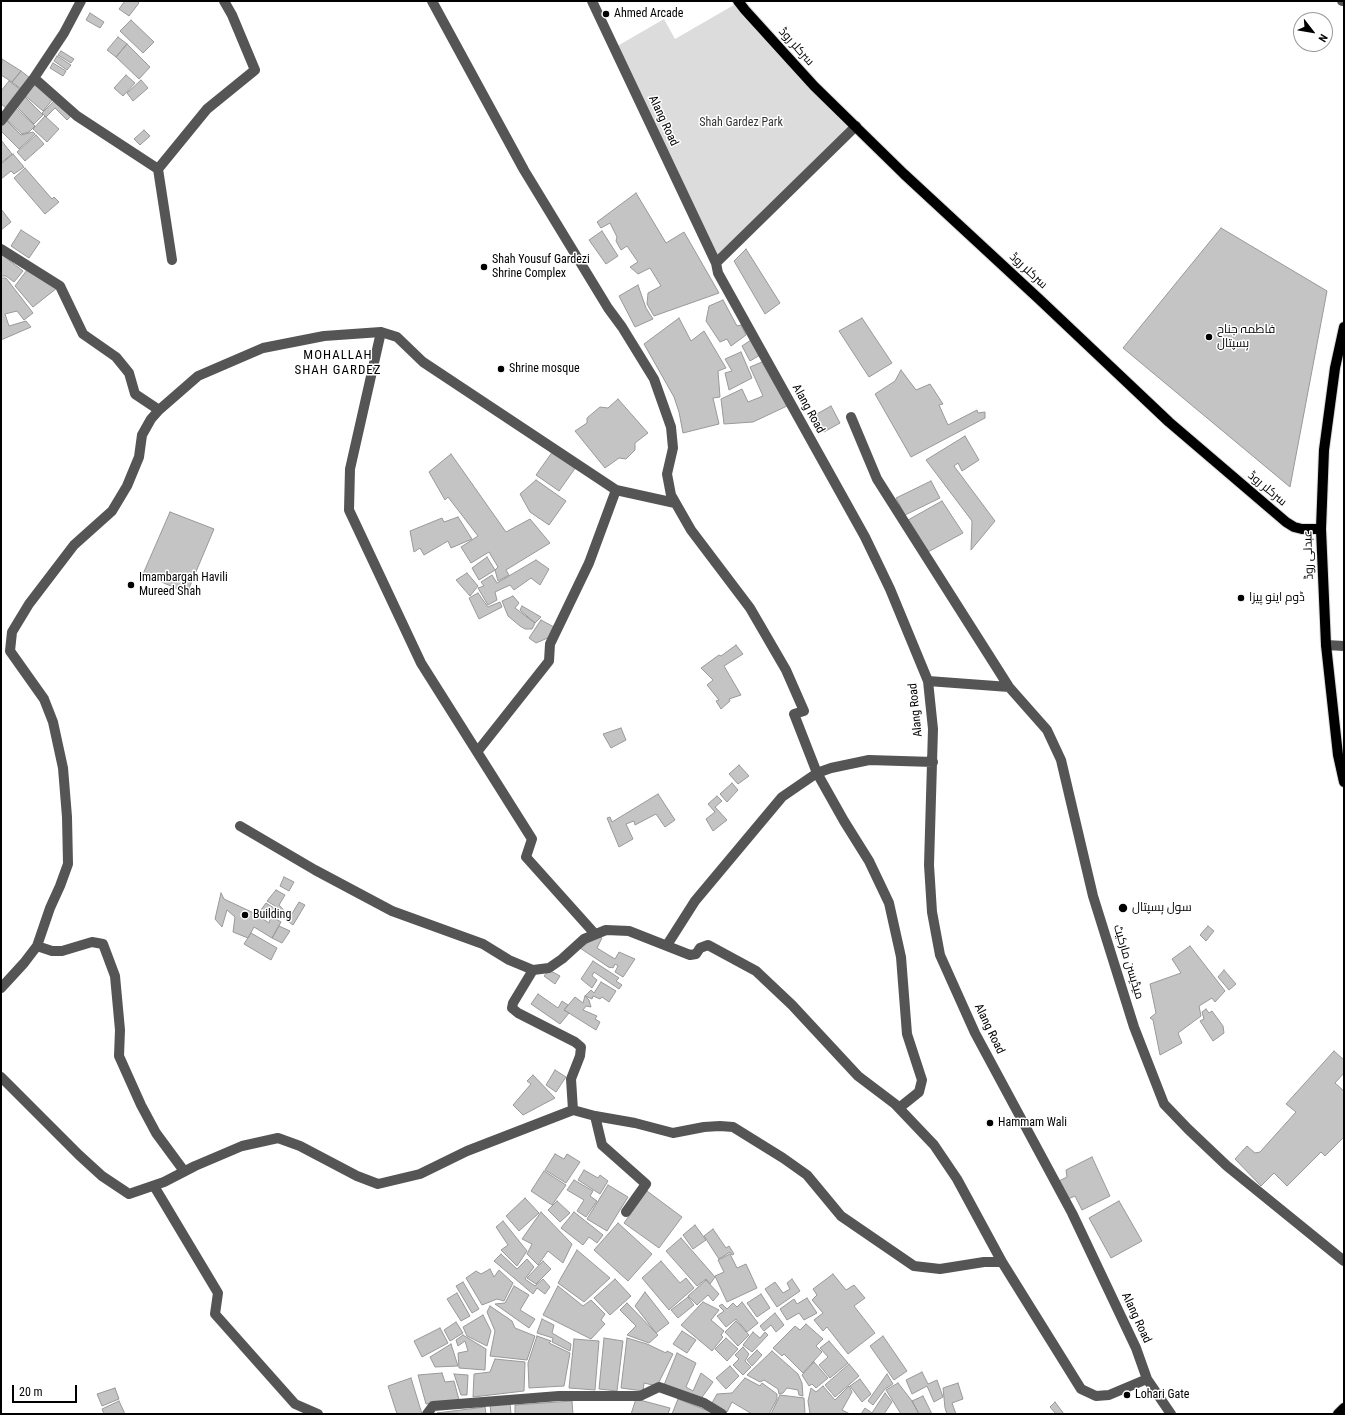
<!DOCTYPE html>
<html>
<head>
<meta charset="utf-8">
<style>
	body { margin:0 }
	#map { position:relative; width:1345px; height:1415px; overflow:hidden; background:#fff; font-family:"Roboto Condensed",sans-serif }
	canvas { display:block }
	.frame { position:absolute; inset:0; border:2px solid #000; pointer-events:none }
	.north { position:absolute; left:1293px; top:12px; width:40px; height:40px; box-sizing:border-box; background:#fff; border:1px solid #999; border-radius:50%; rotate:121deg; font-size:11px; font-weight:700; line-height:16px; text-align:center; color:#000 }
	.north::after { content:''; display:block; margin:auto; width:14px; height:18px; background:#000; clip-path:polygon(50% 0,100% 100%,50% 72%,0 100%) }
	.scale { position:absolute; left:12px; top:1385px; width:65px; height:18px; box-sizing:border-box; border:2px solid #000; border-top:0; padding-left:5px; font-size:12px; line-height:14px; white-space:nowrap; color:#000; -webkit-text-stroke:3px #fff; paint-order:stroke }
</style>
</head>
<body>
<div id="map">
<canvas width="1345" height="1415"></canvas>
<div class="frame"></div>
<div class="north">N</div>
<div class="scale">20 m</div>
</div>
<script>
const context = document.querySelector('canvas').getContext('2d');
context.lineJoin = 'round';
function fill(path, color) { context.fillStyle = color; context.fill(path, 'evenodd'); }
const poly = rows => new Path2D(rows.map(r => 'M' + r).join(''));
function strokePath(path, color, width, dash) { context.strokeStyle = color; context.lineWidth = width; context.lineCap = dash ? 'butt' : 'round'; context.setLineDash(dash || []); context.stroke(path); }
function drawText(font, color, halo, rows, align = 'center') {
  context.font = font + ' "Roboto Condensed",Cairo,sans-serif'; context.lineWidth = 3; context.setLineDash([]); context.textBaseline = 'middle'; context.strokeStyle = halo; context.fillStyle = color; for (const [text, x, y, turn = 0] of rows) {
    context.save(); context.translate(x, y); context.rotate((+turn || 0) * Math.PI / 180); context.textAlign = isNaN(turn) ? turn : align; if (halo) context.strokeText(text, 0, 0); context.fillText(text, 0, 0); context.restore();
  }
}
const green = poly([
	[739,2,856,126,716,263,614,48,664,19,675,39]
]);
const building = poly([
	[125,1,137,1,139,3,129,16,119,9,125,1],
	[90,13,104,22,100,28,86,20,90,13],
	[131,20,154,42,143,53,120,31,131,20],
	[118,37,127,44,116,57,107,50,118,37],
	[127,44,150,67,139,79,116,57,127,44],
	[61,51,74,59,71,63,58,55,61,51],
	[57,56,71,65,67,70,54,61,57,56],
	[2,59,21,71,12,82,1,75,2,59],
	[53,63,66,71,63,76,50,68,53,63],
	[21,71,30,78,21,89,12,82,21,71],
	[126,75,135,83,123,96,114,88,126,75],
	[141,80,148,88,133,101,127,93,141,80],
	[9,81,21,90,6,108,1,104,1,91,9,81],
	[34,81,54,98,43,111,23,94,34,81],
	[24,96,43,115,34,124,15,105,24,96],
	[56,99,72,115,67,120,55,108,46,117,42,113,56,99],
	[15,107,35,126,29,132,22,134,4,117,15,107],
	[45,116,59,129,47,142,33,129,45,116],
	[5,119,21,135,33,132,35,134,19,149,1,131,1,124,5,119],
	[144,130,150,136,140,145,134,139,144,130],
	[36,135,44,144,25,161,17,152,36,135],
	[1,140,12,154,1,163,1,140],
	[13,154,24,167,14,174,11,171,1,179,1,164,13,154],
	[25,168,52,199,54,197,59,202,45,214,14,178,25,168],
	[636,193,666,243,684,232,719,293,654,316,647,304,648,293,661,286,650,268,638,274,630,267,638,262,627,246,621,250,616,241,617,237,610,223,601,228,597,222,636,193],
	[1,209,11,222,1,230,1,209],
	[1221,228,1327,291,1290,487,1123,348,1221,228],
	[21,230,40,242,29,258,11,246,21,230],
	[602,231,618,256,606,264,589,240,602,231],
	[746,249,780,303,765,314,734,261,746,249],
	[1,254,23,271,14,282,6,276,1,276,1,254],
	[27,270,57,288,33,307,15,286,27,270],
	[1,278,6,278,33,313,24,320,17,311,5,314,9,326,26,321,31,327,1,340,1,278],
	[638,285,646,308,653,319,635,327,619,296,638,285],
	[723,300,737,326,741,325,746,335,731,346,727,339,720,342,706,321,709,306,723,300],
	[679,318,691,341,704,331,726,368,718,371,720,397,713,398,719,424,683,433,679,412,674,397,644,344,679,318],
	[862,318,892,363,869,377,839,331,862,318],
	[751,340,760,355,750,361,742,346,751,340],
	[741,352,752,378,729,390,725,373,732,371,725,359,741,352],
	[762,362,787,406,753,422,724,424,721,399,742,389,748,402,763,396,750,367,762,362],
	[901,370,916,390,930,384,943,404,939,405,948,425,977,410,978,413,985,412,985,418,911,457,875,394,895,381,901,370],
	[618,399,648,433,635,443,635,450,626,459,619,458,605,468,575,431,587,423,587,418,600,407,608,408,618,399],
	[831,406,840,423,824,432,815,415,831,406],
	[965,436,979,460,962,471,958,463,954,466,995,521,971,550,972,521,926,460,965,436],
	[553,451,576,467,559,491,536,475,553,451],
	[451,454,506,532,530,519,550,543,506,570,509,575,498,581,495,570,498,567,489,552,471,563,461,547,478,536,448,497,445,500,429,472,451,454],
	[536,480,566,501,549,525,530,512,520,494,536,480],
	[931,481,940,498,905,515,896,498,931,481],
	[942,501,963,533,928,552,908,520,942,501],
	[170,512,214,529,187,593,143,574,170,512],
	[458,517,472,539,451,548,448,541,424,555,420,548,414,552,410,531,442,518,444,522,458,517],
	[487,557,495,570,479,580,472,568,487,557],
	[536,560,549,569,540,585,531,578,514,590,510,585,495,592,497,600,488,605,478,588,484,586,481,582,492,575,497,583,536,560],
	[467,573,478,586,470,596,456,580,467,573],
	[478,593,488,607,500,602,502,607,479,619,469,598,478,593],
	[513,596,519,603,515,608,535,623,532,629,525,629,520,626,508,616,502,601,513,596],
	[522,606,541,617,535,623,520,610,522,606],
	[541,620,554,627,550,637,536,643,529,638,541,620],
	[736,645,743,654,724,666,741,695,729,699,730,701,721,709,716,701,719,700,707,685,713,680,701,668,719,655,721,656,736,645],
	[621,728,626,740,611,748,603,734,621,728],
	[739,765,749,776,738,784,729,774,739,765],
	[732,783,738,790,727,802,720,794,732,783],
	[658,794,675,820,665,827,656,814,635,825,634,821,626,824,633,839,619,847,607,818,610,817,612,822,658,794],
	[717,796,722,801,715,807,727,820,713,831,706,819,715,812,708,804,717,796],
	[284,877,294,882,289,891,280,886,284,877],
	[276,890,285,895,279,905,290,917,299,902,305,905,293,925,275,912,269,918,268,916,263,917,258,914,266,903,277,910,278,908,267,901,276,890],
	[221,893,224,899,256,914,269,923,271,916,281,922,272,938,254,927,248,938,233,932,235,917,227,910,222,927,215,919,221,893],
	[279,926,290,931,282,943,272,938,279,926],
	[1208,926,1214,931,1206,941,1200,935,1208,926],
	[251,933,277,948,271,960,244,944,251,933],
	[598,936,602,938,597,948,615,959,619,952,635,959,623,977,615,972,618,966,615,964,613,968,611,967,610,968,580,948,598,936],
	[1190,946,1225,991,1215,1002,1212,998,1199,1006,1201,1016,1178,1033,1182,1043,1160,1055,1153,1020,1150,1018,1156,1013,1150,984,1181,973,1172,959,1190,946],
	[593,961,619,978,616,981,622,985,619,989,594,972,592,976,597,980,592,988,581,979,593,961],
	[549,970,560,976,555,984,544,976,549,970],
	[1224,970,1236,984,1229,990,1218,977,1224,970],
	[601,982,616,991,609,1002,602,997,600,999,593,996,592,999,585,996,591,990,594,993,601,982],
	[538,994,558,1008,562,1001,568,1005,564,1010,569,1013,560,1024,531,1004,538,994],
	[585,996,589,1000,591,1007,586,1006,583,1010,597,1016,595,1019,600,1022,596,1030,564,1010,575,997,583,1003,585,996],
	[1206,1009,1209,1013,1212,1011,1223,1026,1224,1033,1213,1041,1200,1021,1204,1019,1202,1012,1206,1009],
	[1334,1051,1344,1060,1344,1073,1335,1083,1344,1091,1344,1137,1325,1156,1321,1152,1287,1186,1274,1173,1261,1186,1235,1159,1247,1146,1255,1153,1260,1152,1296,1112,1286,1104,1334,1051],
	[555,1070,566,1077,556,1092,546,1085,555,1070],
	[533,1075,555,1098,523,1115,513,1105,531,1084,527,1081,533,1075],
	[555,1154,564,1159,567,1154,580,1162,566,1183,545,1170,555,1154],
	[1092,1157,1110,1196,1082,1210,1075,1196,1066,1200,1057,1182,1067,1177,1066,1170,1092,1157],
	[584,1170,598,1178,600,1175,608,1181,600,1194,578,1180,584,1170],
	[544,1171,566,1185,552,1205,531,1191,544,1171],
	[574,1180,593,1191,590,1196,597,1201,586,1217,577,1211,584,1200,567,1190,574,1180],
	[608,1185,628,1197,607,1231,587,1219,608,1185],
	[647,1191,682,1217,659,1248,624,1223,647,1191],
	[525,1198,539,1213,519,1231,506,1216,525,1198],
	[557,1201,570,1213,560,1222,548,1210,557,1201],
	[1119,1201,1142,1241,1111,1258,1089,1218,1119,1201],
	[541,1212,572,1244,563,1263,548,1251,538,1265,527,1254,532,1244,522,1239,541,1212],
	[574,1212,603,1235,597,1243,589,1237,583,1245,561,1228,574,1212],
	[503,1221,527,1251,517,1266,501,1250,508,1245,496,1227,503,1221],
	[618,1223,652,1254,628,1281,594,1250,618,1223],
	[695,1225,706,1240,693,1249,683,1235,695,1225],
	[713,1229,726,1248,729,1246,734,1254,732,1255,730,1252,719,1259,704,1236,713,1229],
	[681,1238,715,1277,710,1284,706,1279,697,1286,666,1251,681,1238],
	[577,1250,610,1278,584,1302,558,1283,577,1250],
	[501,1254,517,1269,527,1259,534,1267,525,1279,535,1286,543,1279,550,1287,545,1294,537,1288,533,1294,494,1261,501,1254],
	[730,1254,737,1268,746,1264,757,1288,727,1302,715,1276,724,1272,718,1260,730,1254],
	[543,1261,551,1269,536,1284,527,1278,543,1261],
	[661,1261,680,1283,686,1278,694,1288,669,1310,642,1278,661,1261],
	[490,1269,494,1277,499,1270,513,1283,504,1301,497,1299,482,1305,466,1278,476,1271,481,1274,490,1269],
	[833,1274,846,1290,854,1285,865,1298,854,1306,875,1333,848,1354,827,1327,823,1331,814,1320,823,1313,812,1300,817,1295,813,1289,833,1274],
	[615,1279,631,1296,610,1315,594,1298,615,1279],
	[792,1279,800,1291,777,1307,765,1289,775,1282,783,1293,790,1289,787,1283,792,1279],
	[706,1280,719,1294,713,1301,708,1295,697,1305,688,1296,706,1280],
	[463,1282,479,1309,472,1313,456,1286,463,1282],
	[514,1286,529,1295,520,1310,535,1319,529,1328,495,1304,505,1303,514,1286],
	[558,1286,583,1306,591,1300,605,1314,601,1320,605,1324,591,1339,543,1315,558,1286],
	[645,1292,669,1323,656,1333,635,1306,645,1292],
	[457,1293,470,1316,461,1321,447,1299,457,1293],
	[761,1294,770,1308,757,1317,747,1303,761,1294],
	[688,1297,694,1305,678,1318,671,1310,688,1297],
	[807,1298,817,1313,804,1320,799,1313,787,1320,780,1309,794,1299,797,1304,807,1298],
	[703,1302,719,1310,711,1320,724,1331,721,1335,723,1337,712,1351,681,1325,703,1302],
	[742,1302,758,1323,747,1332,736,1319,726,1327,717,1316,724,1311,719,1306,722,1304,727,1309,733,1303,737,1307,742,1302],
	[627,1303,658,1335,649,1343,627,1335,636,1326,620,1310,627,1303],
	[490,1306,512,1321,515,1328,535,1336,527,1360,490,1356,495,1331,487,1312,490,1306],
	[775,1313,784,1325,776,1332,771,1325,764,1331,760,1326,775,1313],
	[483,1315,491,1331,487,1346,467,1336,463,1327,483,1315],
	[542,1319,554,1325,552,1333,571,1344,570,1351,552,1342,553,1338,537,1333,542,1319],
	[736,1321,749,1335,738,1346,725,1332,736,1321],
	[456,1322,463,1333,450,1341,444,1330,456,1322],
	[806,1324,823,1339,816,1346,822,1352,803,1373,784,1354,782,1356,773,1348,795,1326,800,1330,806,1324],
	[440,1328,448,1343,422,1357,414,1341,440,1328],
	[682,1331,696,1340,687,1353,673,1344,682,1331],
	[753,1332,760,1338,765,1332,768,1335,752,1352,743,1345,753,1332],
	[463,1335,486,1349,485,1370,459,1368,458,1353,468,1351,465,1341,458,1346,456,1340,463,1335],
	[537,1336,551,1341,549,1343,570,1353,564,1386,529,1388,528,1363,537,1336],
	[883,1336,907,1371,894,1380,870,1346,883,1336],
	[604,1338,623,1341,617,1391,599,1389,604,1338],
	[627,1338,647,1344,666,1353,667,1351,673,1354,657,1386,644,1383,643,1391,621,1388,627,1338],
	[726,1338,738,1349,727,1361,715,1349,726,1338],
	[574,1339,599,1341,595,1390,569,1388,574,1339],
	[829,1341,848,1363,830,1378,819,1365,828,1357,820,1348,829,1341],
	[451,1344,458,1366,435,1367,430,1357,451,1344],
	[743,1347,749,1354,745,1361,751,1367,743,1375,733,1365,739,1359,735,1355,743,1347],
	[757,1350,762,1355,752,1366,747,1360,757,1350],
	[772,1351,798,1374,802,1383,803,1396,799,1395,798,1390,787,1388,783,1393,779,1394,778,1389,764,1380,760,1382,747,1375,772,1351],
	[677,1353,696,1363,686,1387,693,1391,701,1373,713,1382,700,1400,664,1385,677,1353],
	[495,1359,525,1362,524,1391,473,1397,474,1374,490,1372,495,1359],
	[814,1362,828,1378,816,1388,812,1384,809,1386,802,1375,814,1362],
	[849,1364,859,1376,835,1397,825,1385,849,1364],
	[730,1366,739,1376,726,1389,716,1378,730,1366],
	[922,1372,928,1384,937,1380,943,1397,934,1402,927,1386,912,1394,906,1380,922,1372],
	[442,1373,445,1382,454,1381,459,1400,426,1404,418,1375,442,1373],
	[454,1374,468,1375,467,1395,461,1395,454,1374],
	[887,1374,893,1384,885,1389,873,1405,868,1401,887,1374],
	[411,1378,422,1414,397,1414,388,1386,411,1378],
	[745,1378,760,1386,762,1383,777,1394,777,1399,769,1414,752,1414,732,1402,727,1412,712,1403,717,1394,732,1393,745,1378],
	[860,1379,871,1394,862,1402,850,1386,860,1379],
	[898,1383,912,1401,919,1414,901,1414,886,1390,898,1383],
	[958,1383,963,1399,952,1403,956,1414,947,1414,945,1408,943,1388,958,1383],
	[823,1386,835,1400,849,1386,852,1392,842,1410,850,1414,810,1414,808,1401,811,1388,816,1392,823,1386],
	[115,1388,119,1399,102,1406,97,1394,115,1388],
	[885,1393,892,1402,884,1414,861,1414,865,1408,872,1413,885,1393],
	[780,1395,804,1398,805,1414,771,1414,780,1395],
	[923,1396,932,1414,919,1414,912,1401,923,1396],
	[636,1399,670,1408,668,1414,631,1414,636,1399],
	[678,1399,716,1414,672,1414,678,1399],
	[119,1401,125,1414,104,1414,102,1409,119,1401],
	[572,1401,573,1414,515,1414,515,1405,572,1401],
	[1055,1402,1064,1414,1056,1414,1050,1407,1055,1402],
	[510,1403,511,1414,491,1414,490,1405,510,1403],
	[485,1407,486,1414,437,1413,485,1407]
]);
const minor = poly([
	[432,1,524,170,608,308,622,327,654,379,671,427,673,448,667,474,671,495,691,530,750,608,786,670,804,711,794,714,817,773,844,821,869,861,889,903,901,957,907,1034,922,1080,919,1092,899,1108],
	[592,1,716,263,718,273,865,537,890,589,928,681,933,729,929,865,932,912,940,955,975,1033,1072,1213,1136,1348,1147,1379,1171,1414],
	[1342,1,1344,1],
	[34,78,77,116,158,169],
	[1,121,34,78,64,33,81,1],
	[1,249,60,286,83,334,116,357,129,373,135,394,159,410],
	[172,260,158,169,207,109,255,70,232,15,224,1],
	[716,263,856,126],
	[381,332,350,469,349,510,421,663,532,839,526,857,595,934],
	[851,417,877,479,1009,687],
	[1326,645,1344,646],
	[928,681,1009,687,1047,730,1061,760,1093,896,1134,1027,1164,1104,1188,1129,1227,1166,1344,1261],
	[477,752,549,661,550,644,589,563,616,490],
	[240,826,315,870,392,911,483,944,509,960,533,970,549,968,562,959,584,939,606,930,629,931,690,955,696,954,700,948,708,945,756,971,792,1005,858,1076,895,1104,934,1145,957,1179,1002,1262,1081,1389,1096,1396,1109,1395,1147,1379],
	[667,945,695,901,782,797,817,773,831,768,869,760,933,762],
	[37,946,52,951,62,951,92,942,103,944,115,976,120,1030,119,1056,141,1105,156,1133,184,1171],
	[533,970,513,1003,512,1008,518,1013,575,1042,581,1047,580,1056,571,1079,573,1110],
	[1,988,24,963,37,946,50,908,60,886,68,864,67,817,63,768,53,722,44,699,10,651,12,632,29,604,74,545,112,511,127,486,139,457,142,435,151,419,159,410,198,376,263,348,324,336,381,332,397,337,423,362,616,490,675,503],
	[1,1077,79,1155,102,1176,129,1194,164,1182,195,1166,242,1146,278,1138,300,1146,357,1176,378,1184,420,1174,467,1151,573,1110,595,1116,635,1123,673,1133,704,1127,720,1126,733,1127,783,1158,807,1175,841,1216,914,1266,940,1269,984,1262,1002,1262],
	[595,1116,602,1145,646,1184,626,1212],
	[154,1186,218,1293,215,1314,295,1404,318,1414],
	[427,1414,433,1406,559,1396,640,1396,659,1387,704,1403,722,1414]
]);
const major = poly([
	[738,1,745,10,814,86,904,174,1039,299,1169,422,1286,522,1294,527,1302,529,1321,529],
	[1344,327,1335,368,1324,450,1321,529,1326,645,1338,755,1344,782],
	[1338,1414,1344,1408]
]);
const markers = [
	[606,14,4,"#000"],
	[484,267,4,"#000"],
	[1209,337,4,"#000"],
	[501,369,4,"#000"],
	[131,585,4,"#000"],
	[1241,598,4,"#000"],
	[1123,908,5,"#000"],
	[245,915,4,"#000"],
	[990,1123,4,"#000"],
	[1127,1395,4,"#000"]
];
const poiNames = [
	["Ahmed Arcade",614,14],
	["Shah Yousuf Gardezi",492,260],
	["Shrine Complex",492,274],
	["فاطمہ جناح",1217,330],
	["ہسپتال",1217,344],
	["Shrine mosque",509,369],
	["Imambargah Havili",139,578],
	["Mureed Shah",139,592],
	["ڈوم اینو پیزا",1249,598],
	["سول ہسپتال",1132,908],
	["Building",253,915],
	["Hammam Wali",998,1123],
	["Lohari Gate",1135,1395]
];
const streetNames = [
	["سرکلر روڈ",796,47,48],
	["Alang Road",663,121,65],
	["سرکلر روڈ",1028,271,43],
	["Alang Road",808,409,61],
	["سرکلر روڈ",1267,489,40],
	["عبدلی روڈ",1309,555,-92],
	["Alang Road",916,710,-96],
	["میڈیسن مارکیٹ",1128,962,73],
	["Alang Road",989,1029,64],
	["Alang Road",1136,1318,65]
];
const parkNames = [
	["Shah Gardez Park",741,123]
];
const neighbourhoodNames = [
	["MOHALLAH",338,356],
	["SHAH GARDEZ",338,371]
];
fill(green, '#dcdcdc');
fill(building, '#c4c4c4');
strokePath(building, '#999', 1);
strokePath(major, '#dbdbdb', 12);
strokePath(minor, '#555', 10);
strokePath(major, '#000', 10);
for (const [x, y, r, color] of markers) { const dot = new Path2D(); dot.arc(x, y, r, 0, 2 * Math.PI); context.fillStyle = color; context.fill(dot); strokePath(dot, '#fff', 1.5); }
drawText('12px', '#000', '#fff', poiNames, 'left');
drawText('12px', '#000', '#fff', streetNames);
drawText('12px', '#333', '#fff', parkNames);
context.letterSpacing = '1px';
drawText('13px', '#000', '#fff', neighbourhoodNames);
context.letterSpacing = '0px';
</script>
</body>
</html>
